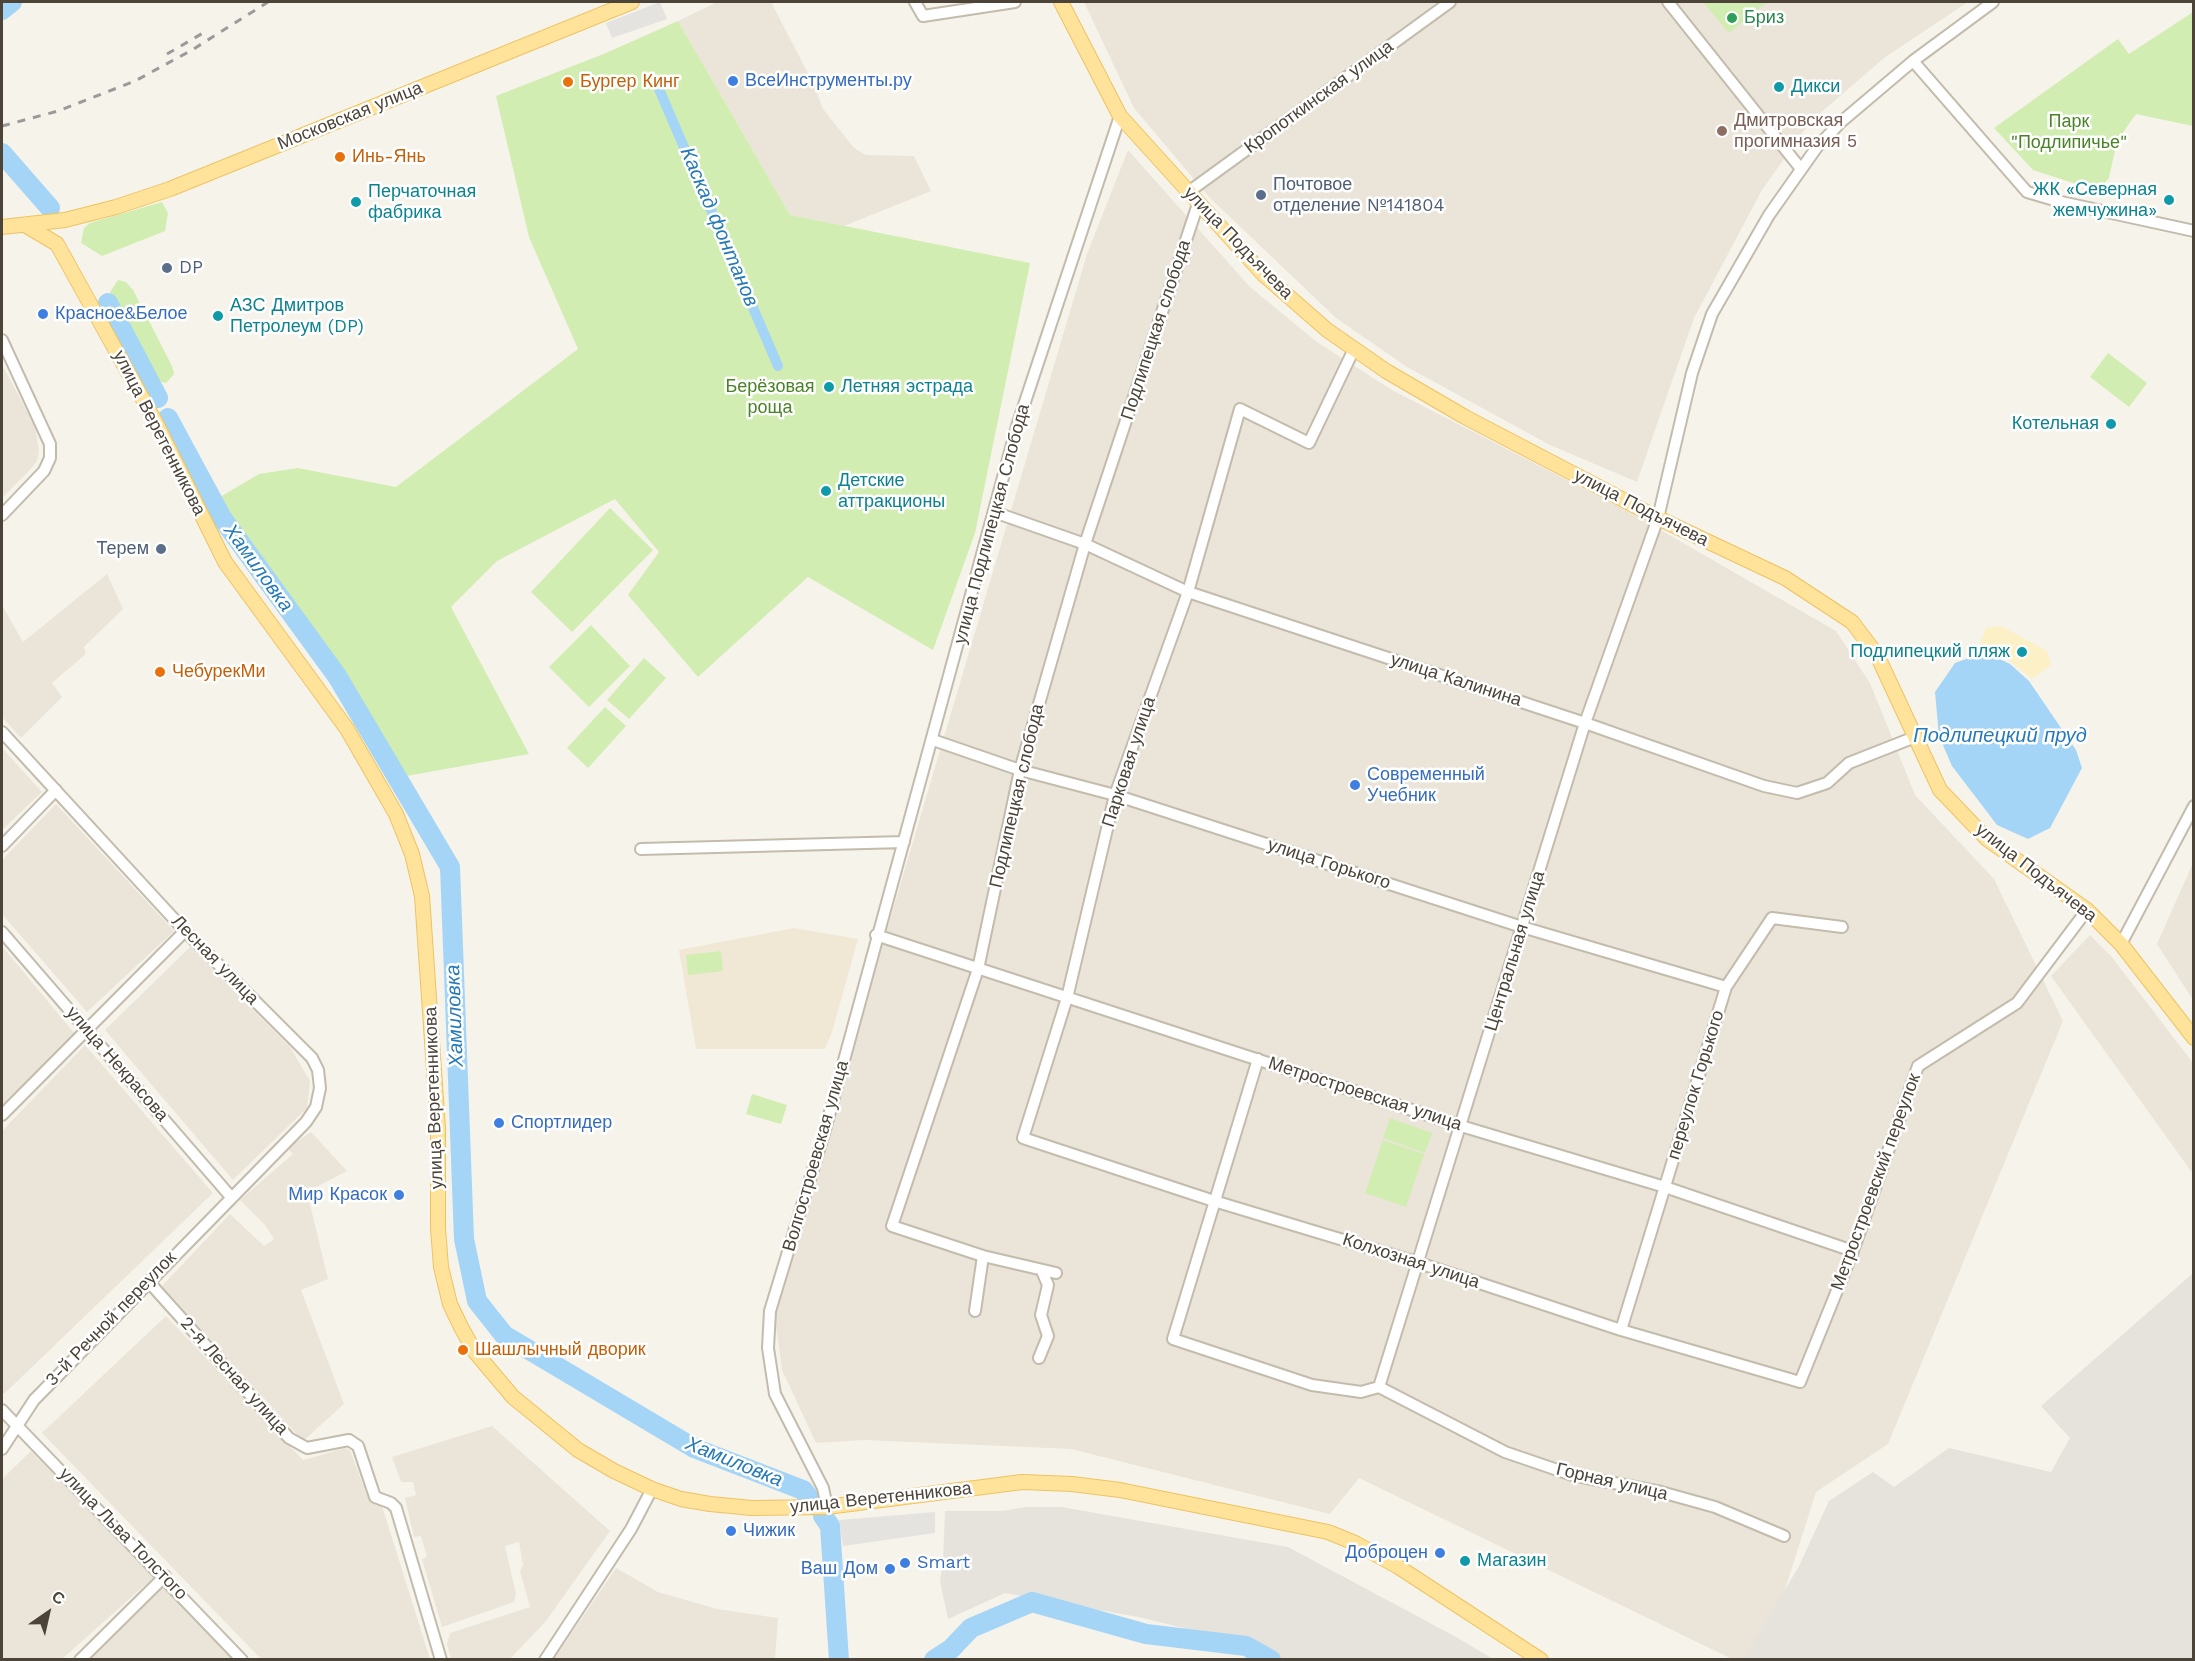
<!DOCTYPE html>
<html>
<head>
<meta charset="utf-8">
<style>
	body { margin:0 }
	#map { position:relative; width:2195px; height:1661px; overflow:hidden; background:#f6f3eb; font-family:"Work Sans",sans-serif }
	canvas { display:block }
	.frame { position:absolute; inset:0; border:3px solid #4c4438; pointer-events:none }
	.north { position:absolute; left:18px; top:1583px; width:60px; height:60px; -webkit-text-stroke:4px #fff; paint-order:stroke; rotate:34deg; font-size:16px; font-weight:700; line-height:24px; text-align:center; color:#4c4438 }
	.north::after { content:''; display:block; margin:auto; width:21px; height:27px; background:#4c4438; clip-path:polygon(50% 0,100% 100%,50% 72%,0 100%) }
</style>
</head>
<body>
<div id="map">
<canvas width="2195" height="1661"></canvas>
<div class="frame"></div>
<div class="north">С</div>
</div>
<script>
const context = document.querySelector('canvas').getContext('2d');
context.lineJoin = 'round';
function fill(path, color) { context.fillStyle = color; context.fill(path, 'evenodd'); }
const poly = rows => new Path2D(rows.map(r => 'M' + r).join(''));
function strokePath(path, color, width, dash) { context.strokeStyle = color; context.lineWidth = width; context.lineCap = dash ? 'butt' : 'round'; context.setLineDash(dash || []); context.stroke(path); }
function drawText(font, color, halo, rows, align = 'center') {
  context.font = font + ' "Work Sans",sans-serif'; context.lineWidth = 5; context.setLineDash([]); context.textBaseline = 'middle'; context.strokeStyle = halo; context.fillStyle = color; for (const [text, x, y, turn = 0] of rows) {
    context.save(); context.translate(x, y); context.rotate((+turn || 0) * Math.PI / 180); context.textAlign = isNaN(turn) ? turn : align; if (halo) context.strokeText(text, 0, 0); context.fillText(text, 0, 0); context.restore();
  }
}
const residential = poly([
	[717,2,771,2,813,83,823,109,854,148,866,155,914,156,931,191,844,226,790,215,678,21],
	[1084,2,1968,2,1884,58,1811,121,1762,190,1694,318,1637,482,1550,445,1407,367,1336,318,1209,197,1134,108],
	[1128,150,1250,287,1317,342,1392,390,1631,513,1836,631,1870,683,1915,795,1994,879,2063,1021,1888,1444,1816,1492,1763,1659,1732,1659,1359,1478,1330,1514,1071,1449,865,1440,816,1443,782,1370,774,1311,1087,254],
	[4,368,35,427,39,451,37,461,28,472,2,498,2,369],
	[107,574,123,609,84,647,86,654,52,683,62,697,21,738,2,717,2,605,23,642],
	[2,748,42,792,2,830],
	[56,804,174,931,87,1012,2,914,2,860],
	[2193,863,2193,1000,2157,944],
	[2090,935,2111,956,2193,1063,2193,1174,2051,976],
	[2,946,75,1034,2,1104],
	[190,947,290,1047,310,1081,307,1108,233,1180,105,1030],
	[85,1045,213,1193,4,1394,2,1392,2,1131],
	[311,1132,347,1171,307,1192,328,1279,301,1290,344,1404,303,1441,162,1286,230,1214,264,1246,274,1239,265,1225,240,1200,293,1154,287,1148],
	[166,1316,303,1460,346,1448,350,1450,367,1496,375,1505,382,1506,430,1659,261,1659,42,1433],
	[492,1426,610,1531,546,1621,510,1659,451,1659,447,1644,450,1633,530,1607,520,1571,523,1565,519,1542,505,1546,516,1594,514,1602,442,1627,422,1559,427,1557,421,1536,414,1537,405,1498,416,1495,413,1482,401,1482,392,1457],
	[31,1451,154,1577,62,1659,2,1659,2,1479],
	[616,1568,658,1592,717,1609,778,1618,775,1659,554,1659],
	[162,1586,232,1659,86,1660]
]);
const industrial = poly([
	[2193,1273,2193,1659,1744,1659,1799,1566,1829,1501,1873,1472,1894,1487,1949,1448,2051,1472,2070,1438,2041,1406],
	[1026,1507,1061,1507,1288,1547,1456,1637,1493,1659,1278,1659,1246,1643,1138,1617,1005,1593,948,1619,940,1581,943,1562,945,1511,1003,1511]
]);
const education = poly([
	[794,928,858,939,832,1032,825,1049,696,1049,679,950]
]);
const green = poly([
	[1703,2,1767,2,1729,33],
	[2193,12,2193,126,2136,114,2117,141,2109,178,2098,191,2033,170,1994,128,2118,39,2129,54],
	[678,21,790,215,1030,263,975,533,933,650,808,577,698,677,628,595,659,552,615,499,497,561,451,607,529,754,401,777,220,497,259,474,298,468,396,487,578,349,529,237,496,96,606,53],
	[162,202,168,213,165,231,102,256,81,243,84,228,90,223],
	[118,280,126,282,133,290,172,366,174,374,166,383,157,381,110,292],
	[2108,353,2147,383,2129,407,2090,377],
	[610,508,653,550,572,632,531,592],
	[591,625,630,666,589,707,549,667],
	[644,658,666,678,629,719,607,700],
	[605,707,626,726,588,768,567,748],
	[721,951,723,971,688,975,686,955],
	[752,1094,787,1105,781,1124,746,1114],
	[1390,1118,1432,1133,1425,1153,1383,1138],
	[1383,1140,1424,1154,1406,1207,1365,1193]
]);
const sand = poly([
	[2001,626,2047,651,2051,665,2032,679,2000,653,1979,646,1986,628]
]);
const parking = poly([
	[660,2,667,19,612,38,606,23],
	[935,1512,935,1533,843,1546,839,1520]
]);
const water = poly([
	[1985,652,2010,664,2029,681,2076,750,2082,768,2050,828,2028,839,1997,825,1952,766,1939,736,1935,692,1955,663]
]);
const canal = poly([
	[659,89,778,366]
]);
const river = poly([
	[2,10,12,2],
	[2,153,50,208],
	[108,303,158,398],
	[168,418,222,518,337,676,450,867,464,1239,477,1301,504,1335,694,1448,803,1490,810,1499],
	[823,1516,830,1526,839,1660],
	[934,1660,951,1649,971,1628,1032,1602,1146,1634,1246,1646,1271,1660]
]);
const minor = poly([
	[915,2,923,16,1015,2],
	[1668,2,1801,169],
	[1913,61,2027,192,2061,202,2194,231],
	[1187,193,1450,2],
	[2,340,50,444,50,458,44,471,2,515],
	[1354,349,1309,443,1240,409,1188,592,1115,795,1067,998,1023,1138,1214,1201,1416,1262,1621,1330,1800,1382,1853,1251,1918,1066,2017,1003,2087,910],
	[994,512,1085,544,1188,592,1585,723,1764,786,1797,793,1827,783,1849,763,1915,737],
	[2,732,185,931,312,1058,318,1070,320,1088,316,1107,306,1122,34,1400,2,1449],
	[933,740,1020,770,1115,795,1522,927,1726,987],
	[2,846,56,790],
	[641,849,904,842],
	[2,932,231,1197],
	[876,935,1461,1126,1665,1187,1853,1251],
	[2121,944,2194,806],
	[1258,1059,1173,1339,1312,1385,1361,1392,1379,1387],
	[2,1115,185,931],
	[1056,1273,983,1256,892,1226,978,969,1020,770,1085,544,1198,204],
	[148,1281,289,1438,307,1448,349,1440,358,1446,375,1497,391,1503,396,1508,441,1660],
	[975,1311,983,1256],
	[1621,1330,1726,987,1772,918,1842,927],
	[1039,1358,1048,1336,1041,1315,1048,1285,1042,1271],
	[1379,1387,1585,723,1658,518,1692,373,1712,314,1769,215,1817,147,1841,122,1913,61,1993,2],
	[1379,1387,1505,1452,1572,1475,1661,1492,1715,1507,1784,1536],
	[2,1410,242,1660],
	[827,1507,823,1488,775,1394,768,1348,770,1311,825,1130,1017,426,1120,116],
	[80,1660,165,1576],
	[545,1660,631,1529,652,1489]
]);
const major = poly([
	[1061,2,1120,116,1263,274,1327,330,1386,371,1465,417,1658,518,1785,578,1852,622,1877,655,1940,790,1987,839,2087,910,2121,944,2194,1038],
	[25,225,57,244,156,423,225,562,347,729,396,814,412,854,422,896,438,1128,438,1228,441,1267,450,1304,461,1327,475,1352,513,1397,578,1450,614,1471,652,1489,681,1499,710,1504,752,1508,827,1507,1022,1482,1072,1484,1120,1490,1328,1532,1355,1543,1397,1566,1541,1660],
	[2,227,65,220,116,207,170,189,632,2]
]);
const rail = poly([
	[167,54,203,33],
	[2,126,58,111,135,81,192,50,268,2]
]);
const markers = [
	[1732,18,6,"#2e9e5b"],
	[733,81,6,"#3f7fe0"],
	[568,82,6,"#e8710a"],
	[1779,87,6,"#0f9aa8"],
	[1722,131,6,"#8d6e63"],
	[340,157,6,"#e8710a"],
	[1261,195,6,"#5c6f8a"],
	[2169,200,6,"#0f9aa8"],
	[356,202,6,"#0f9aa8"],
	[167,268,6,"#5c6f8a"],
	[43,314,6,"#3f7fe0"],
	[218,316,6,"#0f9aa8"],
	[829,387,6,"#0f9aa8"],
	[2111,424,6,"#0f9aa8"],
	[826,491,6,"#0f9aa8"],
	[161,549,6,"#5c6f8a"],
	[2022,652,6,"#0f9aa8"],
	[160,672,6,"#e8710a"],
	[1355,785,6,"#3f7fe0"],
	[499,1123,6,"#3f7fe0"],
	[399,1195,6,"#3f7fe0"],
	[463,1350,6,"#e8710a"],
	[731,1531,6,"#3f7fe0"],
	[1440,1553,6,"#3f7fe0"],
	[1465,1561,6,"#0f9aa8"],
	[905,1563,6,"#3f7fe0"],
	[890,1569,6,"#3f7fe0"]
];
const leisureNames = [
	["Бриз",1744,18]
];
const shopNames = [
	["ВсеИнструменты.ру",745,81],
	["Красное&Белое",55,314],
	["Современный",1367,775],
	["Учебник",1367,796],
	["Спортлидер",511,1123],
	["Мир Красок",387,1195,"right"],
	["Чижик",743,1531],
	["Доброцен",1428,1553,"right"],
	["Smart",917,1563],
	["Ваш Дом",878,1569,"right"]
];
const foodNames = [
	["Бургер Кинг",580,82],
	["Инь-Янь",352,157],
	["ЧебурекМи",172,672],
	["Шашлычный дворик",475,1350]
];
const cultureNames = [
	["Дикси",1791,87],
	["ЖК «Северная",2157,190,"right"],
	["жемчужина»",2157,211,"right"],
	["Перчаточная",368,192],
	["фабрика",368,213],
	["АЗС Дмитров",230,306],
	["Петролеум (DP)",230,327],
	["Летняя эстрада",841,387],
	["Котельная",2099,424,"right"],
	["Детские",838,481],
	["аттракционы",838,502],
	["Подлипецкий пляж",2010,652,"right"],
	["Магазин",1477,1561]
];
const streetNames = [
	["Кропоткинская улица",1319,97,-36],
	["Московская улица",350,116,-22],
	["улица Подъячева",1238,243,46],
	["Подлипецкая слобода",1156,330,-72],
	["улица Веретенникова",159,433,63],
	["улица Подъячева",1641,508,27],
	["улица Подлипецкая Слобода",992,524,-75],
	["улица Калинина",1456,680,18],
	["Парковая улица",1129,762,-72],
	["Подлипецкая слобода",1017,796,-77],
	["улица Горького",1329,864,18],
	["улица Подъячева",2036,873,38],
	["Центральная улица",1515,951,-73],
	["Лесная улица",215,960,46],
	["улица Некрасова",117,1064,49],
	["переулок Горького",1696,1085,-73],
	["Метростроевская улица",1365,1094,18],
	["улица Веретенникова",434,1098,-92],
	["Волгостроевская улица",816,1156,-74],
	["Метростроевский переулок",1876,1182,-70],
	["Колхозная улица",1411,1261,18],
	["3-й Речной переулок",111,1319,-46],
	["2-я Лесная улица",234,1376,48],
	["Горная улица",1612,1482,13],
	["улица Веретенникова",881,1498,-6],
	["улица Льва Толстого",123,1534,46]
];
const educationNames = [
	["Дмитровская",1734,121],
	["прогимназия 5",1734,142]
];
const parkNames = [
	["Парк",2069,122],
	["\"Подлипичье\"",2069,143],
	["Берёзовая",770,387],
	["роща",770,408]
];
const serviceNames = [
	["Почтовое",1273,185],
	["отделение №141804",1273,206],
	["DP",179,268],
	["Терем",149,549,"right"]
];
const waterNames = [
	["Каскад фонтанов",719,227,67],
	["Хамиловка",258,568,54],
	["Подлипецкий пруд",2000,736],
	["Хамиловка",455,1016,-92],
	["Хамиловка",734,1462,22]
];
fill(residential, '#ebe5d9');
fill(industrial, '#e6e2dc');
fill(education, '#f0e8d4');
fill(green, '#d2edb1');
fill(sand, '#fcf0c6');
fill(parking, '#e5e3df');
fill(water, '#a4d5f6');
strokePath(canal, '#a4d5f6', 10);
strokePath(river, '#a4d5f6', 20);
strokePath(minor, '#c3bbac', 14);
strokePath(major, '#edc362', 16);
strokePath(minor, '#fff', 10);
strokePath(major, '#ffe39b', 14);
strokePath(rail, '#9a9a9a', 3, [8, 8]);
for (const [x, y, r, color] of markers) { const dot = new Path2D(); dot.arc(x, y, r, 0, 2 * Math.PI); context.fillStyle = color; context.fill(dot); strokePath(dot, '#fff', 2); }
drawText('18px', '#27864d', '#fff', leisureNames, 'left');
drawText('18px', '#366cbe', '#fff', shopNames, 'left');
drawText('18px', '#c56008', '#fff', foodNames, 'left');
drawText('18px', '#0d838f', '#fff', cultureNames, 'left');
drawText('18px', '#4c4438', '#fff', streetNames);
drawText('18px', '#785e54', '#fff', educationNames, 'left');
drawText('18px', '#498325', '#fff', parkNames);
drawText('18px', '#4e5e75', '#fff', serviceNames, 'left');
drawText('italic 20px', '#267ab8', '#fff', waterNames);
</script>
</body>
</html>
